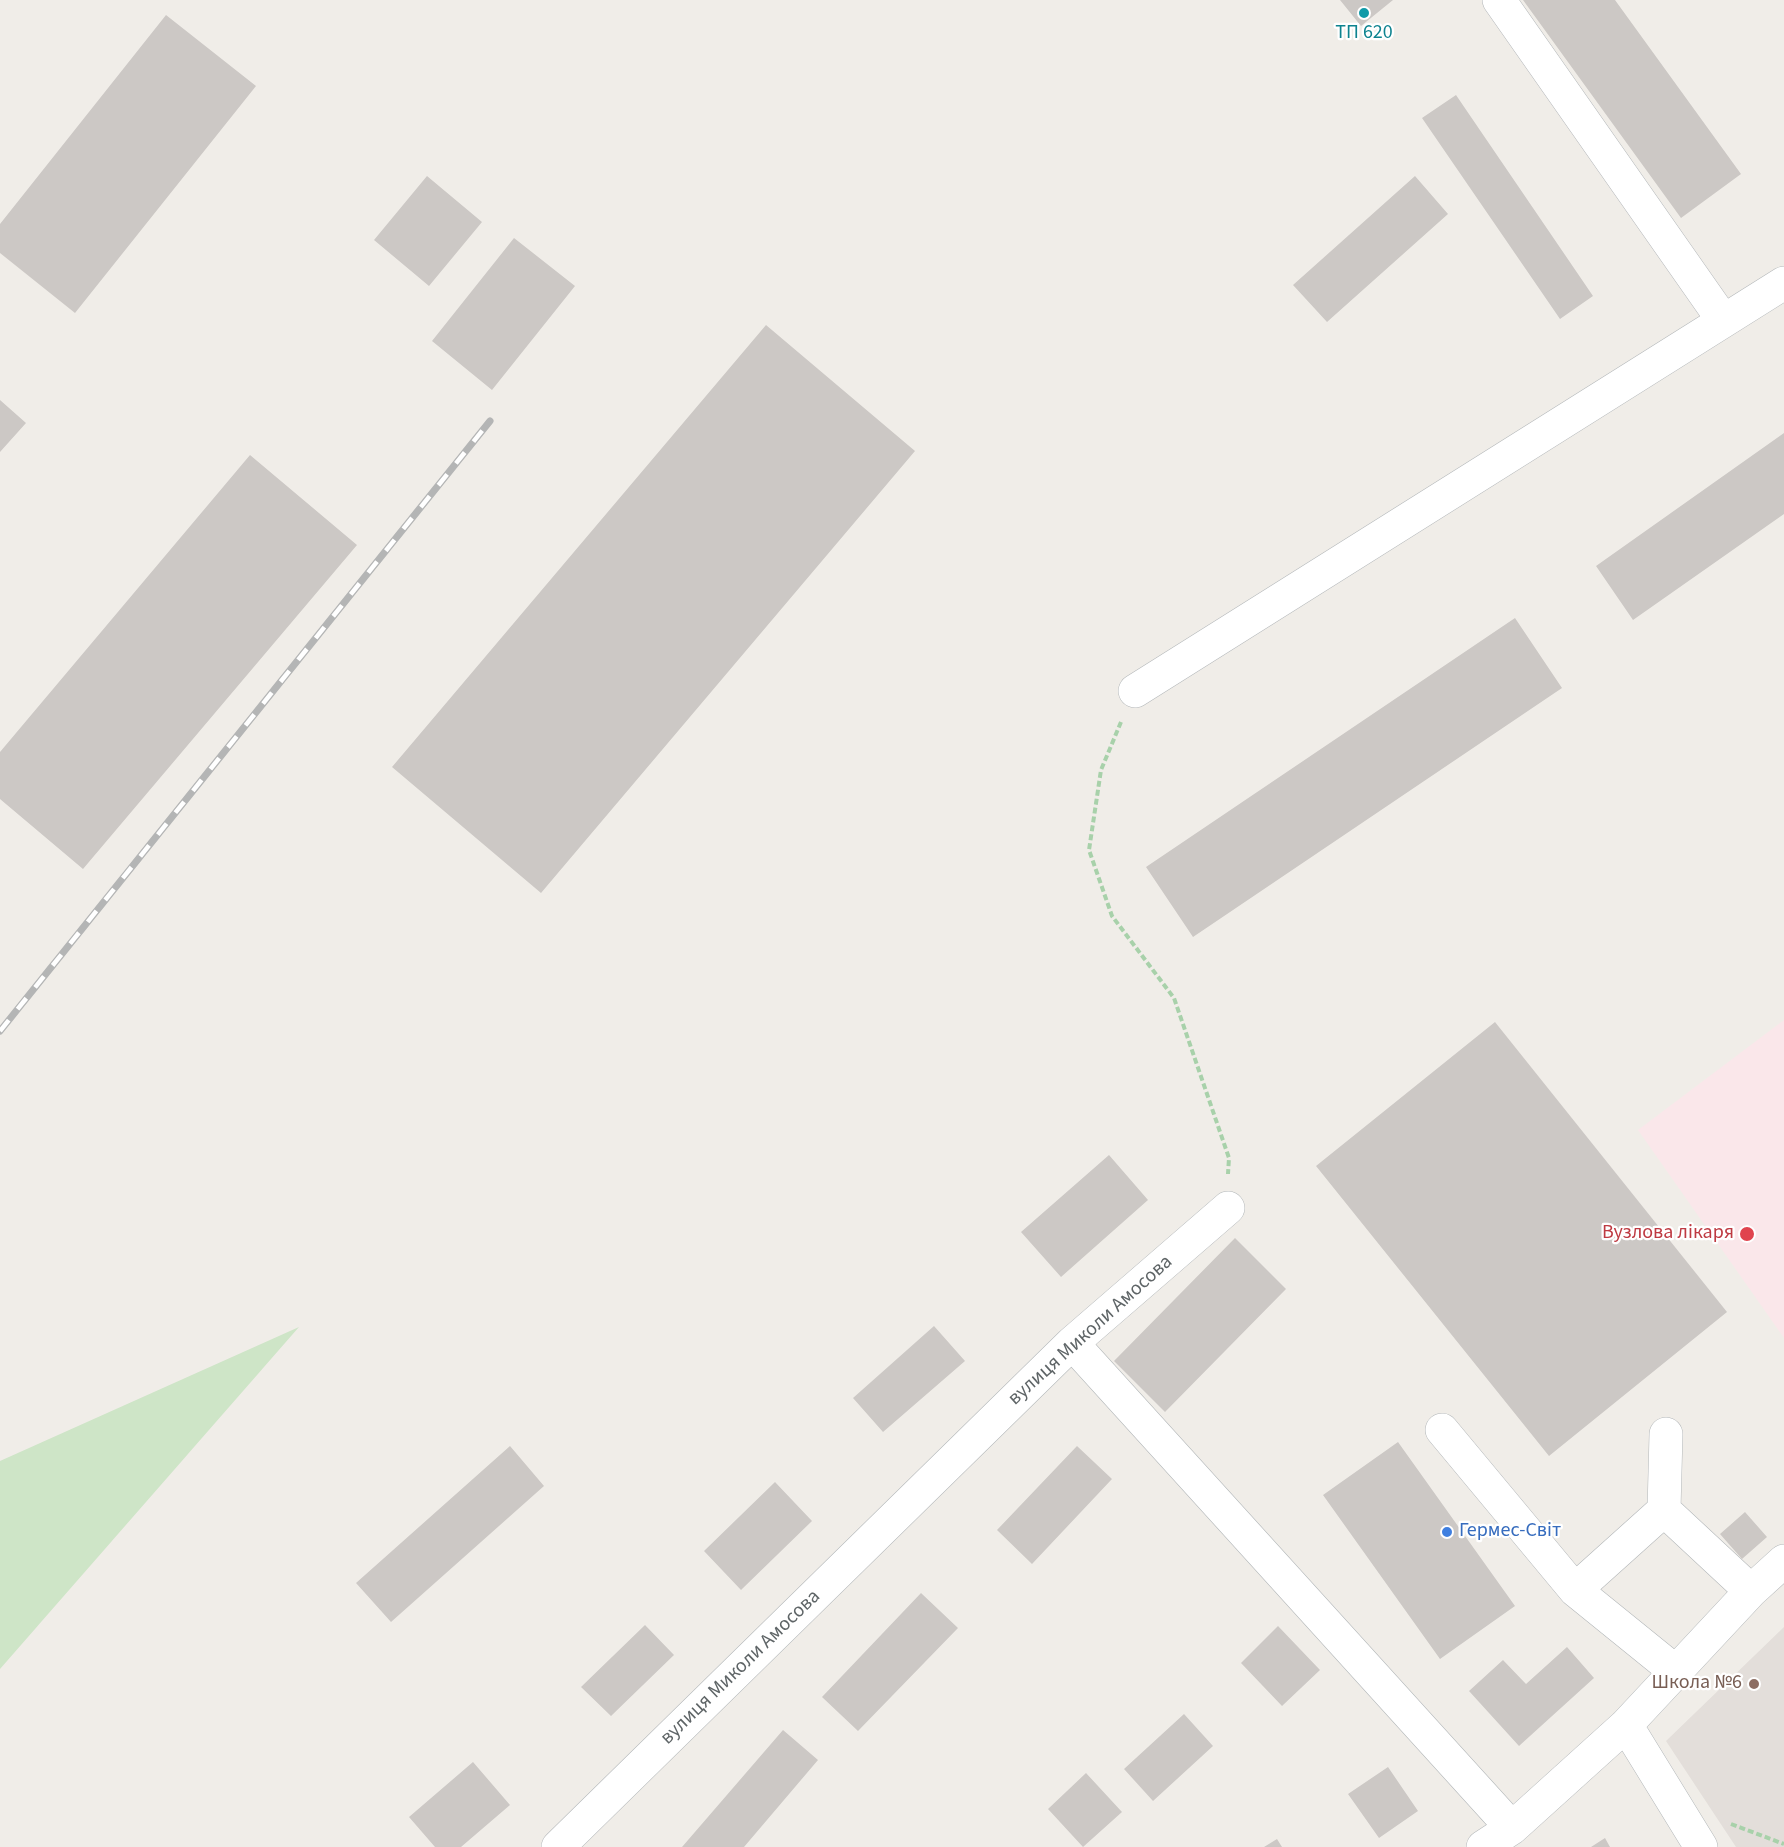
<!DOCTYPE html>
<html>
<head>
<meta charset="utf-8">
<style>
	body { margin:0 }
	canvas { display:block; background:#f0ede8 }
</style>
</head>
<body>
<canvas width="1784" height="1847"></canvas>
<script>
const context = document.querySelector('canvas').getContext('2d');
context.lineJoin = 'round';
function fill(path, color) { context.fillStyle = color; context.fill(path, 'evenodd'); }
const poly = rows => new Path2D(rows.map(r => 'M' + r).join(''));
function strokePath(path, color, width, dash) { context.strokeStyle = color; context.lineWidth = width; context.lineCap = dash ? 'butt' : 'round'; context.setLineDash(dash || []); context.stroke(path); }
function drawText(font, color, halo, rows, align = 'center') {
  context.font = font + ' "Source Sans 3",sans-serif'; context.lineWidth = 4.5; context.setLineDash([]); context.textBaseline = 'middle'; context.strokeStyle = halo; context.fillStyle = color; for (const [text, x, y, turn = 0] of rows) {
    context.save(); context.translate(x, y); context.rotate((+turn || 0) * Math.PI / 180); context.textAlign = isNaN(turn) ? turn : align; if (halo) context.strokeText(text, 0, 0); context.fillText(text, 0, 0); context.restore();
  }
}
const education = poly([
	[1784,1627,1784,1847,1736,1847,1666,1741]
]);
const medical = poly([
	[1784,1020,1784,1338,1638,1130]
]);
const green = poly([
	[299,1327,0,1669,0,1461]
]);
const building = poly([
	[1340,0,1393,0,1361,26],
	[1523,0,1615,0,1741,174,1681,218],
	[166,15,256,86,75,313,0,253,0,224],
	[1456,95,1593,296,1560,319,1422,118],
	[427,176,482,222,429,286,374,240],
	[1415,176,1448,214,1327,322,1293,285],
	[514,238,575,286,492,390,432,341],
	[766,325,915,451,541,893,392,767],
	[0,400,26,423,0,452],
	[1784,433,1784,514,1633,620,1596,566],
	[250,455,357,545,83,869,0,799,0,752],
	[1515,618,1562,688,1193,937,1146,867],
	[1495,1022,1727,1312,1549,1456,1316,1166],
	[1109,1155,1148,1200,1061,1277,1021,1232],
	[1235,1238,1286,1289,1165,1412,1114,1361],
	[934,1326,965,1361,883,1432,853,1398],
	[1398,1442,1515,1606,1440,1659,1323,1495],
	[510,1446,544,1486,391,1622,356,1583],
	[1077,1446,1112,1479,1032,1564,997,1530],
	[775,1482,812,1521,741,1590,704,1551],
	[1745,1512,1767,1537,1742,1559,1720,1534],
	[921,1593,958,1628,858,1731,822,1697],
	[645,1625,674,1655,611,1716,581,1687],
	[1278,1626,1320,1670,1282,1706,1241,1663],
	[1567,1647,1594,1678,1519,1746,1469,1691,1503,1660,1526,1684],
	[1184,1714,1213,1746,1153,1801,1124,1769],
	[783,1730,818,1760,744,1847,682,1847],
	[473,1762,510,1805,461,1847,435,1847,409,1817],
	[1388,1767,1418,1811,1379,1838,1348,1794],
	[1086,1773,1122,1812,1083,1847,1048,1809],
	[1605,1838,1610,1847,1591,1847],
	[1277,1839,1282,1847,1264,1847]
]);
const path = poly([
	[1121,722,1101,770,1089,850,1112,916,1174,998,1229,1158,1228,1174],
	[1731,1824,1784,1844]
]);
const minor = poly([
	[1499,0,1723,320],
	[1135,691,1784,283],
	[1072,1343,1512,1828],
	[1442,1430,1575,1590,1675,1671],
	[1666,1434,1664,1510,1751,1591],
	[1575,1590,1664,1510],
	[1626,1725,1701,1847],
	[558,1847,1072,1343,1228,1208],
	[1483,1847,1512,1828,1626,1725,1751,1591,1784,1561]
]);
const rail = poly([
	[0,1031,490,421]
]);
const markers = [
	[1364,13,6,"#0f9aa8"],
	[1747,1234,8,"#e0444e"],
	[1447,1532,6,"#3f7fe0"],
	[1754,1684,6,"#8d6e63"]
];
const cultureNames = [
	["ТП 620",1364,34]
];
const healthNames = [
	["Вузлова лікаря",1734,1234]
];
const streetNames = [
	["вулиця Миколи Амосова",1091,1331,-42],
	["вулиця Миколи Амосова",741,1668,-44]
];
const shopNames = [
	["Гермес-Світ",1459,1532]
];
const educationNames = [
	["Школа №6",1742,1684]
];
fill(education, '#e3deda');
fill(medical, '#fae7ea');
fill(green, '#cee5c7');
fill(building, '#ccc8c5');
strokePath(minor, '#b3b7b9', 34);
strokePath(path, '#a8d1aa', 4, [6, 3]);
strokePath(minor, '#fff', 33);
strokePath(rail, '#b4b5b5', 7);
strokePath(rail, '#fff', 4.5, [14]);
for (const [x, y, r, color] of markers) { const dot = new Path2D(); dot.arc(x, y, r, 0, 2 * Math.PI); context.fillStyle = color; context.fill(dot); strokePath(dot, '#fff', 2); }
drawText('20px', '#0d838f', '#fff', cultureNames);
drawText('20px', '#be3a42', '#fff', healthNames, 'right');
drawText('20px', '#5f6567', '#fff', streetNames);
drawText('20px', '#366cbe', '#fff', shopNames, 'left');
drawText('20px', '#785e54', '#fff', educationNames, 'right');
</script>
</body>
</html>
